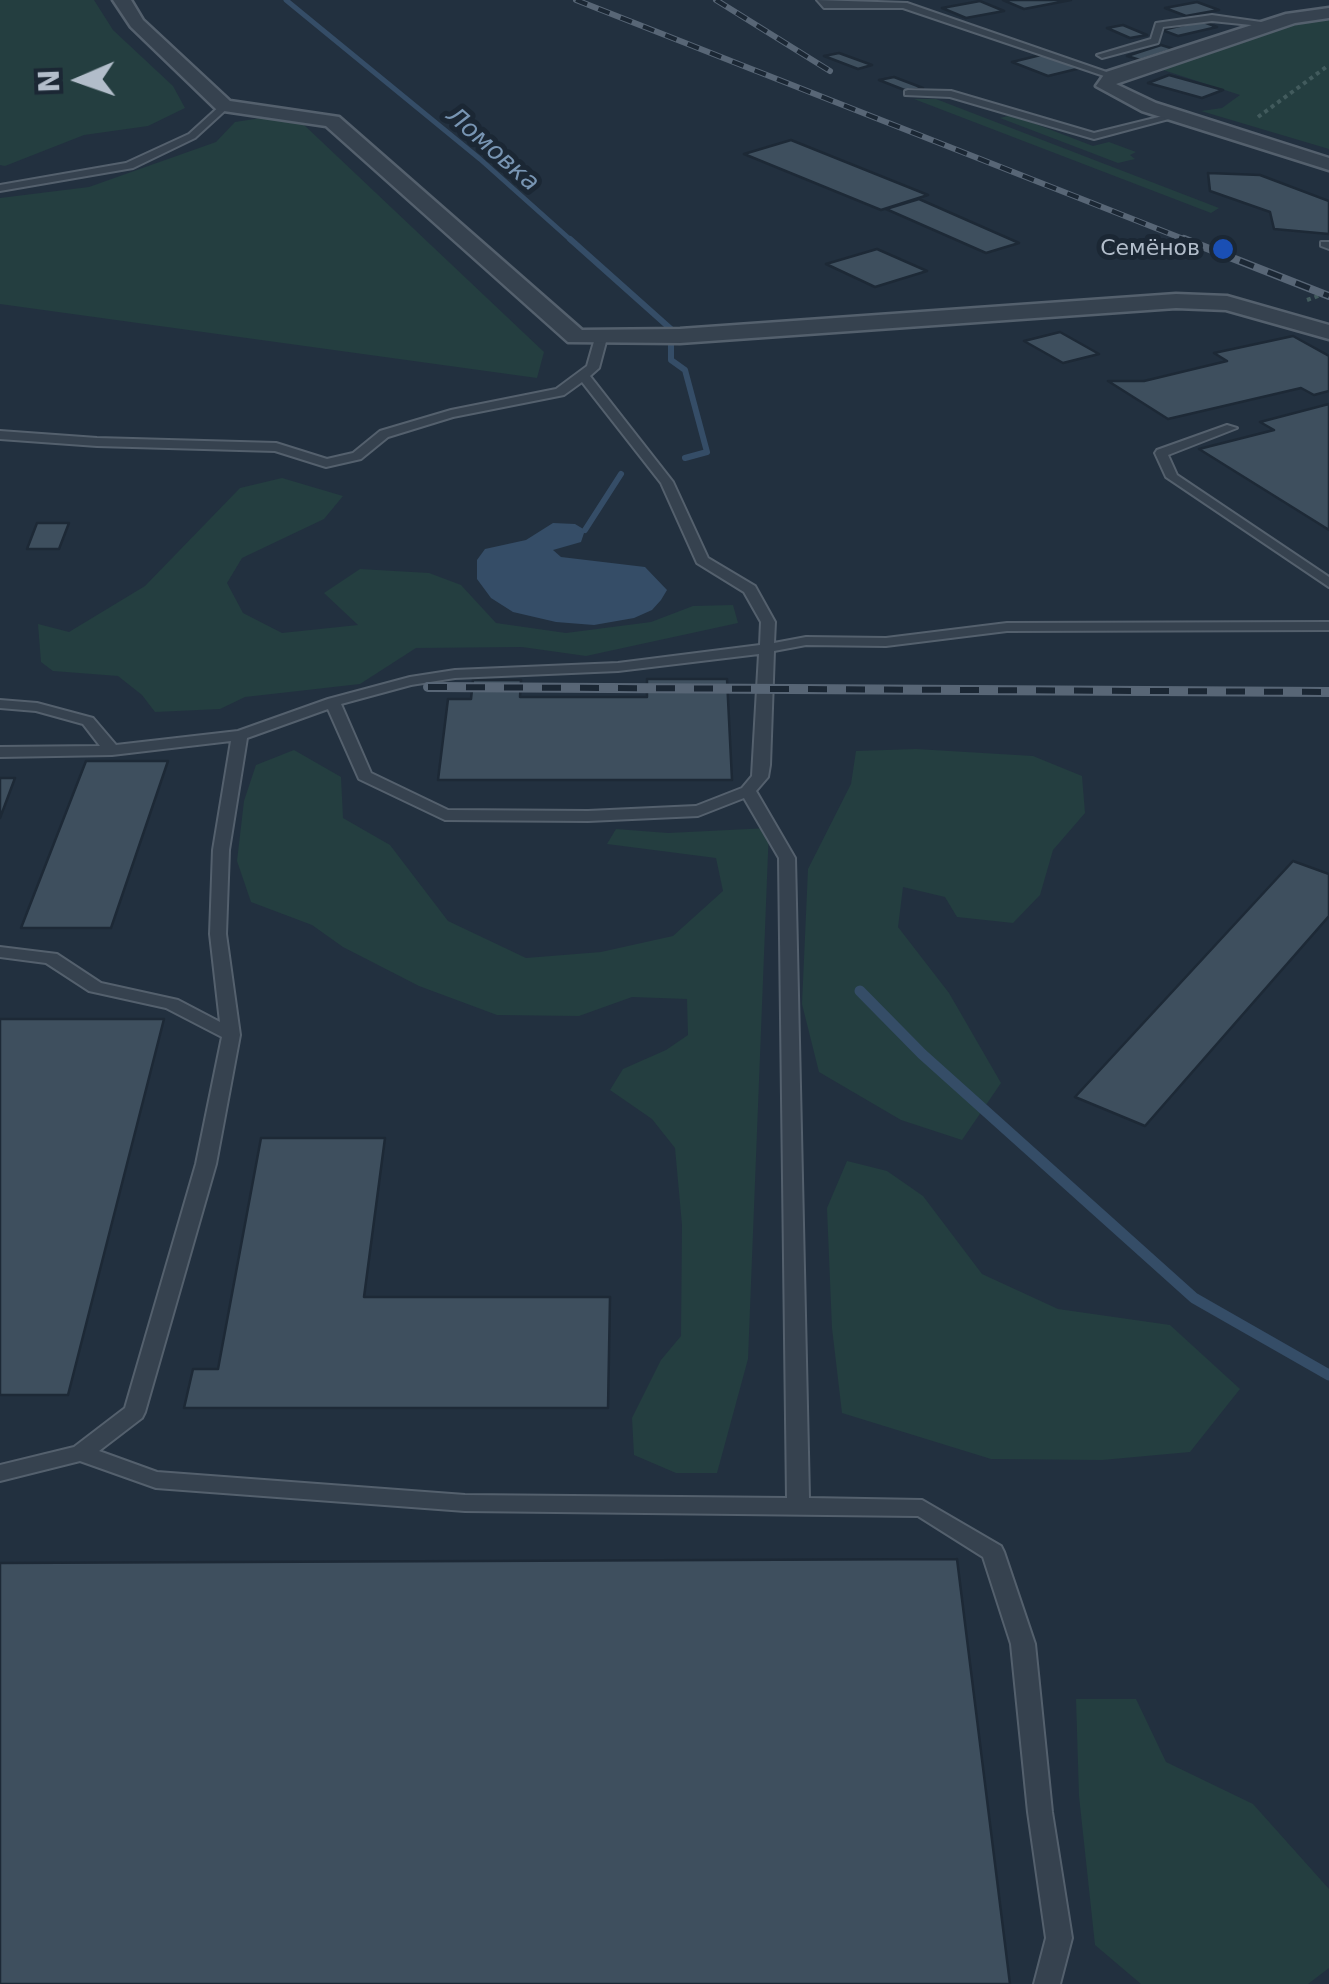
<!DOCTYPE html>
<html>
<head>
<meta charset="utf-8">
<style>
	body { margin:0 }
	#map { position:relative; width:1329px; height:1984px; overflow:hidden; background:#22303f; font-family:"DejaVu Sans",sans-serif }
	canvas { display:block }
	.north { position:absolute; left:30px; top:30px; width:100px; height:100px; -webkit-text-stroke:8px #1b2734; paint-order:stroke; rotate:268deg; font-size:28px; font-weight:700; line-height:40px; text-align:center; color:#b2bdca }
	.north::after { content:''; display:block; margin:auto; width:35px; height:45px; background:#b2bdca; clip-path:polygon(50% 0,100% 100%,50% 72%,0 100%) }
</style>
</head>
<body>
<div id="map">
<canvas width="1329" height="1984"></canvas>
<div class="north">N</div>
</div>
<script>
const context = document.querySelector('canvas').getContext('2d');
context.lineJoin = 'round';
function fill(path, color) { context.fillStyle = color; context.fill(path, 'evenodd'); }
const poly = rows => new Path2D(rows.map(r => 'M' + r).join(''));
function strokePath(path, color, width, dash) { context.strokeStyle = color; context.lineWidth = width; context.lineCap = dash ? 'butt' : 'round'; context.setLineDash(dash || []); context.stroke(path); }
function drawText(font, color, halo, rows, align = 'center') {
  context.font = font + ' "DejaVu Sans",sans-serif'; context.lineWidth = 10; context.setLineDash([]); context.textBaseline = 'middle'; context.strokeStyle = halo; context.fillStyle = color; for (const [text, x, y, turn = 0] of rows) {
    context.save(); context.translate(x, y); context.rotate((+turn || 0) * Math.PI / 180); context.textAlign = isNaN(turn) ? turn : align; if (halo) context.strokeText(text, 0, 0); context.fillText(text, 0, 0); context.restore();
  }
}
const green = poly([
	[0,0,94,0,113,30,173,86,185,108,148,126,84,135,5,166,0,165],
	[1329,17,1329,149,1201,111,1222,108,1240,95,1157,68,1277,27],
	[914,99,936,99,1219,208,1211,213],
	[1012,115,1093,146,1109,142,1136,152,1130,155,1135,159,1118,163,1000,118],
	[261,118,302,123,544,352,537,378,0,304,0,198,89,187,216,142,235,122],
	[282,478,343,496,324,519,242,558,227,583,243,613,282,633,358,625,324,593,360,569,429,573,461,585,496,623,566,633,651,622,693,606,733,605,738,623,586,656,522,647,416,648,360,684,245,697,220,709,155,712,142,695,118,676,53,671,41,662,38,624,69,632,145,586,240,488],
	[916,749,1033,756,1082,776,1085,813,1053,850,1040,895,1013,923,957,917,945,897,903,887,898,927,949,993,1001,1083,962,1140,901,1120,819,1072,802,1004,808,869,851,784,856,751],
	[294,750,341,777,343,818,390,845,448,921,526,958,601,952,673,936,723,891,716,858,607,844,616,829,668,833,769,828,748,1359,717,1473,676,1473,634,1455,632,1418,661,1360,681,1336,682,1225,675,1148,652,1119,610,1090,623,1069,666,1050,688,1035,687,999,632,997,579,1016,497,1015,419,986,343,947,312,925,251,902,237,861,244,801,256,765],
	[847,1161,887,1171,923,1196,982,1274,1058,1309,1170,1325,1240,1389,1190,1452,1102,1460,991,1459,842,1413,832,1328,827,1208],
	[1076,1699,1136,1699,1166,1762,1253,1804,1329,1889,1329,1968,1308,1984,1141,1984,1095,1945,1079,1796]
]);
const water = poly([
	[553,523,575,524,585,530,581,542,553,550,561,557,645,567,667,590,661,600,652,610,634,618,594,625,556,622,513,612,491,598,477,579,477,560,485,549,526,540]
]);
const streamFar2 = poly([
	[286,0,480,159,573,242]
]);
const streamFar1 = poly([
	[570,239,672,330],
	[671,343,671,360,685,370,707,452,685,458],
	[585,530,621,474]
]);
const stream = poly([
	[860,991,922,1054,1194,1298,1329,1375]
]);
const building = poly([
	[1003,0,1071,0,1024,9,1003,0],
	[980,1,1004,11,966,18,942,8,980,1],
	[1197,2,1219,10,1186,16,1165,8,1197,2],
	[1201,21,1217,27,1178,36,1162,30,1201,21],
	[1123,25,1147,35,1130,38,1107,28,1123,25],
	[1161,45,1174,49,1140,60,1127,56,1161,45],
	[839,53,872,65,858,69,824,56,839,53],
	[1049,53,1085,67,1048,76,1012,62,1049,53],
	[1169,75,1223,90,1202,98,1148,83,1169,75],
	[894,77,923,88,907,91,879,80,894,77],
	[791,140,928,195,881,210,744,154,791,140],
	[1208,173,1260,175,1329,201,1329,234,1274,229,1270,212,1210,191,1208,173],
	[919,199,1019,243,986,253,886,209,919,199],
	[877,249,927,271,875,287,826,264,877,249],
	[1060,332,1099,354,1063,363,1024,341,1060,332],
	[1293,336,1329,356,1329,391,1314,395,1301,388,1168,419,1108,381,1144,381,1227,361,1214,353,1293,336],
	[1329,404,1329,530,1199,449,1274,430,1260,422,1329,404],
	[37,523,69,523,59,549,27,549,37,523],
	[647,679,727,679,732,780,438,780,448,699,471,699,473,680,521,680,520,697,647,697,647,679],
	[86,761,168,761,111,928,21,928,86,761],
	[0,778,15,778,0,818,0,778],
	[1293,861,1329,874,1329,916,1145,1126,1075,1097,1293,861],
	[0,1019,164,1019,68,1395,0,1395,0,1019],
	[261,1138,385,1138,364,1297,610,1297,608,1408,184,1408,193,1369,218,1369,261,1138],
	[957,1559,1010,1984,0,1984,0,1563,957,1559]
]);
const path = poly([
	[1258,117,1329,65],
	[1307,300,1329,292]
]);
const service = poly([
	[817,0,907,3,1118,76,1110,78,903,8,824,8,817,0],
	[1212,15,1275,24,1271,27,1212,21,1163,27,1158,43,1102,58,1097,55,1151,39,1156,23,1212,15],
	[908,90,951,91,1094,133,1175,113,1180,116,1094,139,950,97,905,95,905,91,908,90],
	[222,104,230,106,195,138,133,168,0,191,0,185,126,163,189,134,222,104],
	[1321,242,1329,242,1329,249,1321,246,1321,242],
	[601,335,607,338,599,368,590,376,673,482,708,558,755,586,775,622,774,643,806,637,886,638,1007,623,1329,622,1329,630,1007,631,886,646,806,645,774,651,770,765,768,777,756,791,795,858,809,1498,922,1500,1001,1546,1004,1552,1035,1644,1052,1812,1072,1938,1060,1984,1034,1984,1046,1938,1028,1812,1011,1644,983,1557,918,1516,465,1511,156,1488,80,1461,0,1481,0,1465,74,1447,125,1408,196,1164,222,1037,166,1008,89,991,46,963,0,957,0,947,57,954,101,983,178,1000,220,1022,210,934,213,850,231,741,112,755,0,757,0,747,100,746,83,724,36,711,0,708,0,700,37,703,93,718,116,745,238,731,328,699,410,677,455,670,618,663,760,645,761,622,744,592,697,563,661,483,582,382,564,395,453,417,388,437,361,459,326,467,275,451,97,446,0,439,0,431,97,438,276,443,327,459,353,453,380,431,451,410,556,389,587,366,595,338,601,335],
	[759,654,752,776,742,788,696,806,588,811,448,810,371,773,341,704,411,685,455,678,618,671,759,654],
	[328,709,359,779,445,820,588,821,698,816,744,798,779,858,787,1498,465,1495,157,1472,99,1451,142,1418,145,1412,216,1164,240,1035,226,934,229,850,247,738,328,709],
	[1227,425,1237,428,1168,455,1177,475,1329,577,1329,587,1166,477,1155,453,1157,450,1227,425]
]);
const minor = poly([
	[113,0,131,0,143,20,230,101,339,117,582,330,680,329,1176,294,1227,296,1329,325,1329,339,1226,310,1176,308,680,343,568,342,326,126,217,110,131,27,113,0],
	[1329,8,1329,18,1295,23,1116,84,1156,103,1329,158,1329,170,1142,111,1096,86,1106,72,1286,14,1329,8]
]);
const railFar2 = poly([
	[576,0,1191,242],
	[716,0,830,71]
]);
const railFar1 = poly([
	[1184,239,1329,296]
]);
const rail = poly([
	[428,687,1329,692]
]);
const markers = [
	[1223,249,12,"#1a4fb4"]
];
const farPoinames = [
	["Семёнов",1200,249]
];
const farWaternames = [
	["Ломовка",492,150,41]
];
fill(green, '#243e40');
fill(water, '#354d67');
strokePath(streamFar2, '#354d67', 5);
strokePath(streamFar1, '#354d67', 6);
strokePath(stream, '#354d67', 11);
fill(building, '#3e4f5e');
strokePath(building, '#1d2936', 2.5);
strokePath(service, '#54606d', 4);
strokePath(minor, '#54606d', 5);
strokePath(path, '#425b5d', 4, [4, 4]);
fill(service, '#36424f');
fill(minor, '#36424f');
strokePath(railFar2, '#586676', 6);
strokePath(railFar1, '#586676', 8);
strokePath(rail, '#586676', 10);
strokePath(railFar2, '#1b2734', 4, [12]);
strokePath(railFar1, '#1b2734', 5, [15]);
strokePath(rail, '#1b2734', 6, [19]);
for (const [x, y, r, color] of markers) { const dot = new Path2D(); dot.arc(x, y, r, 0, 2 * Math.PI); context.fillStyle = color; context.fill(dot); strokePath(dot, '#1b2734', 4); }
drawText('22px', '#b2bdca', '#1b2734', farPoinames, 'right');
drawText('italic 25px', '#7895b3', '#1b2734', farWaternames);
</script>
</body>
</html>
